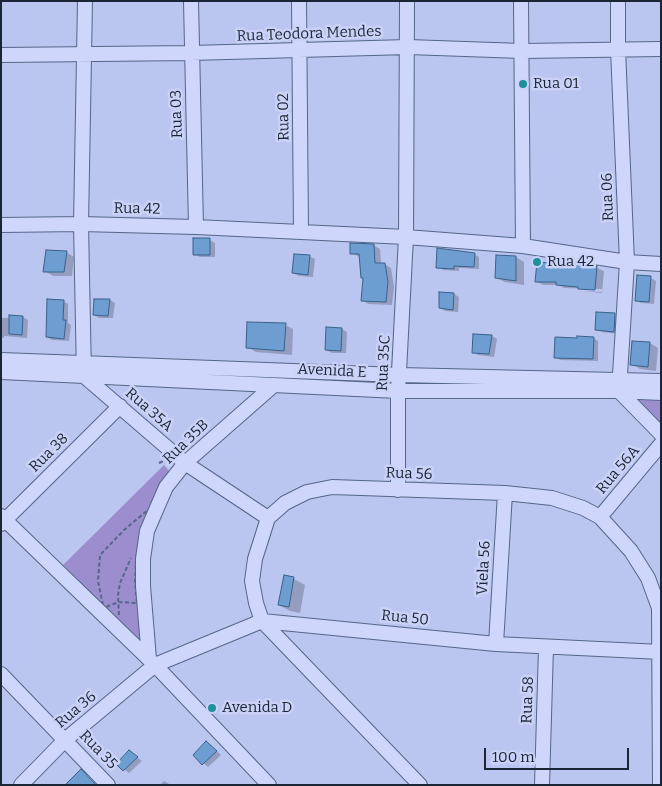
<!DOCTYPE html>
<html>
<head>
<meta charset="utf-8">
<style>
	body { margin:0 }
	#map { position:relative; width:662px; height:786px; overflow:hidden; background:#bac5f0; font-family:Bitter,serif }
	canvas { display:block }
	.frame { position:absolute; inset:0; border:2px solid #1a2535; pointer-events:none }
	.scale { position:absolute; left:484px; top:748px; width:145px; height:22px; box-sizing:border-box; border:2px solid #1a2535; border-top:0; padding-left:6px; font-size:15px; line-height:18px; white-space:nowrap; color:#1a2535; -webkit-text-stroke:4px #cad3f7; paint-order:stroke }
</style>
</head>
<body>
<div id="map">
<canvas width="662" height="786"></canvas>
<div class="frame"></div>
<div class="scale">100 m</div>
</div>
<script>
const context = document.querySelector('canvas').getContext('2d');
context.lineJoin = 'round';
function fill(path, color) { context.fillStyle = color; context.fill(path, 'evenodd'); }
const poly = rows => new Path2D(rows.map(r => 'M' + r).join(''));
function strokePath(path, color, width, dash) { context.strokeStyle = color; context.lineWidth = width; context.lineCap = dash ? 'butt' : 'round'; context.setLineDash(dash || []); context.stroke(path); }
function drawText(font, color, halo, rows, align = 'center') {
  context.font = font + ' Bitter,serif'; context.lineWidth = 5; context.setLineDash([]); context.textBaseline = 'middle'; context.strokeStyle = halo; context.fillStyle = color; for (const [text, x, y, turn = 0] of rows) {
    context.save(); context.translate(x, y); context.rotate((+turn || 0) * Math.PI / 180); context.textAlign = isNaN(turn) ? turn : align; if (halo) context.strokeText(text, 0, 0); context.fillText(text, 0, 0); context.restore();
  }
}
const green = poly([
	[638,400,661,400,661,424],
	[164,465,169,471,143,528,146,642,138,645,63,565]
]);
const shadow = poly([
	[195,240,210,240,215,243,215,257,200,257,194,254],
	[373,245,380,249,381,264,384,264,391,268,394,287,392,305,368,304,362,300,364,279,362,277,360,257,351,253],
	[66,252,74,257,72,276,53,276,45,271],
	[474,254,479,257,479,269,459,268,459,271,443,270,438,267],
	[309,256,315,259,313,277,299,276,293,273],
	[516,257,524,262,524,285,505,282,497,278],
	[580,265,597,268,604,271,602,293,583,291,602,292,602,289,564,288,559,285,543,285,537,282,580,267],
	[651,278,656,281,654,304,641,303,636,300],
	[454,294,459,297,458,312,445,311,440,308],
	[95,300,110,300,115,303,113,318,99,318,94,315],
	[63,301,68,304,68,323,71,325,69,341,52,340,47,337],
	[615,314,620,317,619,334,602,332,596,329],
	[23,317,28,320,27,338,4,336,4,338,1,338,1,318],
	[285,325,293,329,292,355,256,352,247,347],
	[327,328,342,329,347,332,346,353,332,353,326,350],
	[474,335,492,336,497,339,494,357,478,355,473,352],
	[593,338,598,341,598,361,560,360,555,357],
	[650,343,658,348,656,371,640,369,632,364],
	[285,577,294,579,305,585,300,613,290,611,279,605],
	[207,742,221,755,208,767,194,755],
	[134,755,142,761,129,773,117,764],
	[164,781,171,785,160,785]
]);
const building = poly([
	[193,238,210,238,210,255,193,255,193,238],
	[350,243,374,244,375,263,385,263,388,282,386,302,361,301,363,278,361,278,359,254,350,254,350,243],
	[437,248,475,253,474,267,454,266,454,269,436,268,437,248],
	[46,250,67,251,64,272,43,272,46,250],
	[294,254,310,255,308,275,292,273,294,254],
	[496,255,516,256,516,281,495,278,496,255],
	[537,262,579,265,579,263,597,266,595,290,578,289,578,287,556,285,556,282,535,282,537,262],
	[637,275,651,276,649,302,635,301,637,275],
	[439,292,454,293,453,310,439,308,439,292],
	[47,299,64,300,63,320,66,320,64,339,46,337,47,299],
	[94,299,110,299,108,316,93,315,94,299],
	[596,312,615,313,614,332,595,330,596,312],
	[9,315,23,316,22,335,9,334,9,315],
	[247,322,286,323,284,351,246,348,247,322],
	[326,327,342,328,341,351,325,350,326,327],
	[473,334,492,335,489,354,472,353,473,334],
	[577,336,594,337,593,359,554,358,555,337,577,338,577,336],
	[632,341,650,342,648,367,630,365,632,341],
	[284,575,294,577,289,607,278,605,284,575],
	[206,741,217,751,202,765,193,755,206,741],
	[129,750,138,757,123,771,116,764,129,750],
	[81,769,96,785,65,785,81,769]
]);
const path = poly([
	[159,463,164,461],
	[149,509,142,527,136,559,135,582,137,603,119,602,108,606,104,610,98,581,100,555,124,530,149,509],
	[119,615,118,595,120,583,131,558]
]);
const minor = poly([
	[85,1,81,224,84,376,185,463,268,518],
	[191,1,196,227],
	[299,1,301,232],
	[521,1,523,246],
	[618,1,618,49,627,262,619,391,661,434],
	[1,55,191,53,408,47,522,51,661,49],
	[1,225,81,224,196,227,406,237,523,246,627,262,661,264],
	[1,360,399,375,661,381],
	[1,372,398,391,619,391,661,393],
	[398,490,398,391,406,237,407,1],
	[1,516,155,665,269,785],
	[600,517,661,444],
	[1,524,120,406],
	[496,644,505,493],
	[149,659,143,586,143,559,147,531,166,487,185,463,274,385],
	[1,674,108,785],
	[21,785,65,740,155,665,262,621,496,644,661,652],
	[420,785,262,621,256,603,252,581,255,559,268,518,285,503,307,492,332,487,505,493,552,498,583,508,600,517,631,551,648,578,659,608,660,785],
	[542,785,546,647]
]);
const markers = [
	[523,84,5,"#218f9a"],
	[537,262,5,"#218f9a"],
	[212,708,5,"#218f9a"]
];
const streetNames = [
	["Rua Teodora Mendes",309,34,-2],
	["Rua 03",177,114,-92],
	["Rua 02",284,117,-91],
	["Rua 06",608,197,-92],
	["Rua 42",137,209,1],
	["Rua 35C",384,363,-87],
	["Avenida E",332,371,3],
	["Rua 35A",149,410,41],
	["Rua 35B",186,442,-44],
	["Rua 38",49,453,-45],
	["Rua 56A",618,470,-50],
	["Rua 56",409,474,2],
	["Viela 56",484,568,-87],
	["Rua 50",405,618,6],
	["Rua 58",528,700,-88],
	["Rua 36",76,710,-40],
	["Rua 35",98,750,46]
];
const poiNames = [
	["Rua 01",533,84],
	["Rua 42",547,262],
	["Avenida D",222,708]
];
fill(green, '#9c8ece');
fill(shadow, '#0003');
fill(building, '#6e9ed1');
strokePath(building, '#386188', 1);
strokePath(minor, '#546787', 16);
strokePath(path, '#546787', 2, [4, 2.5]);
strokePath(minor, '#ced7fb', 14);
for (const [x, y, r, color] of markers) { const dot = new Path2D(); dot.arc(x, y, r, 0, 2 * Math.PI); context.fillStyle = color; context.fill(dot); strokePath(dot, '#cad3f7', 2); }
drawText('15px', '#1a2535', '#cad3f7', streetNames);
drawText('15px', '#1a2535', '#cad3f7', poiNames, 'left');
</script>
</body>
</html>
